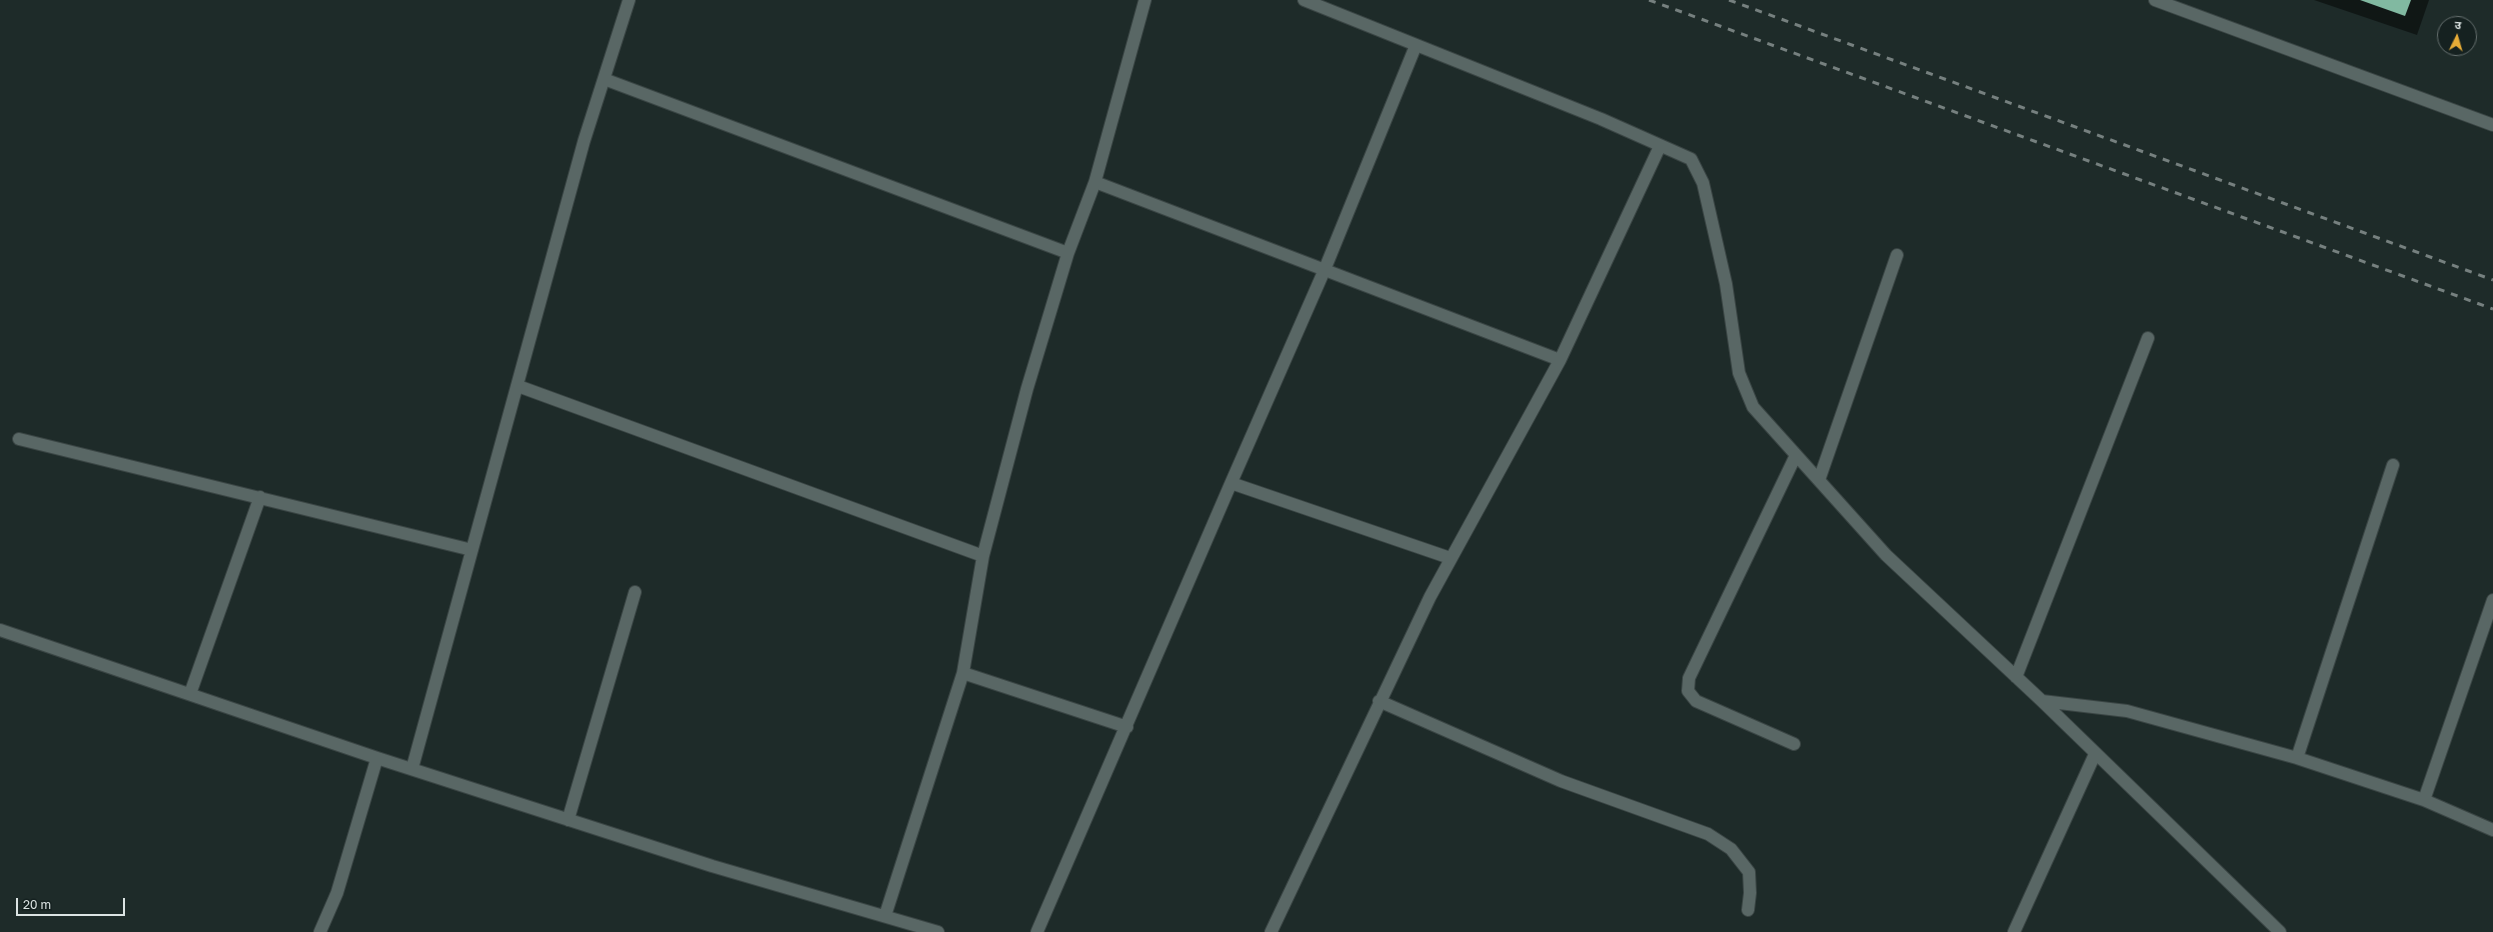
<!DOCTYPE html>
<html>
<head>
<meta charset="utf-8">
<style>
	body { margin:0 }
	#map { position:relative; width:2493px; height:932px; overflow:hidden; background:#1e2b29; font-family:"Golos Text","Noto Sans Devanagari",sans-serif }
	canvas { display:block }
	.north { position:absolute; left:2437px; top:16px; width:40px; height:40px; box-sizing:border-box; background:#152120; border:1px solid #656f6e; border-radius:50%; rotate:5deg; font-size:11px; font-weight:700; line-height:16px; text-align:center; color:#dce4e3 }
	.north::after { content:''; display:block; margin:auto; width:14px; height:18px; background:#e7ac37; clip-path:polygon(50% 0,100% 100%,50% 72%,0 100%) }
	.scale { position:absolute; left:16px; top:898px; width:109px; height:18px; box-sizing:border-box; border:2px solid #dce4e3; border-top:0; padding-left:5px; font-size:12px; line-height:14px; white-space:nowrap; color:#dce4e3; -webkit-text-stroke:3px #152120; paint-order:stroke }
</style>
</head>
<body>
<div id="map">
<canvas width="2493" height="932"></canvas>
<div class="north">उ</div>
<div class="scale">20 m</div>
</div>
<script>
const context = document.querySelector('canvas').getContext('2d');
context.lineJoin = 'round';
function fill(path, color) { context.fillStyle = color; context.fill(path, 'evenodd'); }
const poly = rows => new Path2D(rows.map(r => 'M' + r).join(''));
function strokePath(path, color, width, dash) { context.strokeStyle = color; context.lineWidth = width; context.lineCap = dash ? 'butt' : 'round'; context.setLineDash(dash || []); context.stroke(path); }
const shadow = poly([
	[2314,0,2429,0,2417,35]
]);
const building = poly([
	[2360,0,2411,0,2405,16]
]);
const minor = poly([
	[1304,0,1601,119,1691,159,1703,183,1726,284,1739,373,1753,407,1886,555,2042,701,2280,932],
	[2155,0,2493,125],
	[1416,45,1324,271,1231,483,1450,558],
	[604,79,1068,253],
	[1095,182,1560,360],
	[518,386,983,556],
	[19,439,472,550],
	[1819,480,1897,255],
	[0,630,377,758,712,866,938,932],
	[963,673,1127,727],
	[2016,677,2148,338],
	[190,694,260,497],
	[1379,701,1561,781,1708,834,1731,849,1749,872,1750,893,1748,910],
	[2042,701,2127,711,2297,758,2424,800,2493,830],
	[1794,744,1696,701,1688,691,1689,678,1796,455],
	[2297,758,2393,465],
	[412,769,584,141,629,0],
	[2424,800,2493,600],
	[568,820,635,592],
	[885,916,963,673,983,556,1027,389,1068,253,1095,182,1145,0],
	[320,932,337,893,377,758],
	[1037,932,1231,483],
	[1271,932,1430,597,1560,360,1660,146],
	[2014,932,2095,754]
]);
const rail = poly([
	[1649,0,2493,309],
	[1729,0,2493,280]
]);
fill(shadow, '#0007');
fill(building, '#81b9a1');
strokePath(minor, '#3a4544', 14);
strokePath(minor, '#596765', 12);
strokePath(rail, '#76807f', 3, [7, 7]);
</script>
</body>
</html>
